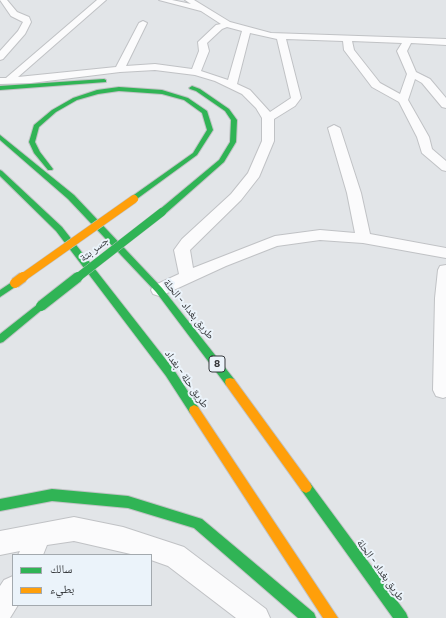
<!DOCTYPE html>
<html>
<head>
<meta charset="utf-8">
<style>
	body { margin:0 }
	#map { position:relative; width:446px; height:618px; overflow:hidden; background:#e2e5e8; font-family:Commissioner,"Noto Naskh Arabic",sans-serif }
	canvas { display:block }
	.legend { position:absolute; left:12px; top:554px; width:140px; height:52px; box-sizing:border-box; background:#ebf3fa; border:1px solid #a3a9ae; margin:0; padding:5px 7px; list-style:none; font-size:12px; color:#36393c }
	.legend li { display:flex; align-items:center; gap:8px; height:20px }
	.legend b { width:20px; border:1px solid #a3a9ae }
</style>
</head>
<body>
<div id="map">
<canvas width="446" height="618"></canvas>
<ul class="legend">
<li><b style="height:5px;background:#30b455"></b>سالك</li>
<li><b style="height:5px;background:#ff9f0a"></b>بطيء</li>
</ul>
</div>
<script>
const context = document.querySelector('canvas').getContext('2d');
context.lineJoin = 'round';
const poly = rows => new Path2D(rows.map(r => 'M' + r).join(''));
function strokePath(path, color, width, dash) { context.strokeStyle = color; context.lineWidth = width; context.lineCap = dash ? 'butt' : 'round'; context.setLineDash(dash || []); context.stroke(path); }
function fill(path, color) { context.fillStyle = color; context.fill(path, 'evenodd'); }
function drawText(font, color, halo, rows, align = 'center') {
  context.font = font + ' Commissioner,"Noto Naskh Arabic",sans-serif'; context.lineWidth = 4; context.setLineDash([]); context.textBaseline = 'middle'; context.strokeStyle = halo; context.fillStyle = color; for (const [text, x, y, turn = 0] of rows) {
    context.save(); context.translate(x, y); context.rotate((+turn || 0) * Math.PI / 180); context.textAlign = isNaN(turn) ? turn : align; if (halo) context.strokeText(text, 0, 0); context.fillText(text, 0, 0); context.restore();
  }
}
const street = poly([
	[0,0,7,0,17,12,29,17,31,22,25,34,3,59,0,60,0,51,18,31,23,22,11,16,0,0],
	[97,0,106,0,18,77,116,67,139,23,143,21,147,23,126,66,155,64,192,69,199,51,198,42,216,25,221,24,201,11,159,0,172,0,191,4,185,0,194,0,230,22,271,33,446,39,446,45,411,43,407,51,416,72,430,79,446,98,446,108,442,107,422,83,415,79,408,100,429,137,432,149,446,161,446,171,442,170,422,153,417,137,399,102,372,87,344,50,343,41,286,39,301,98,295,106,274,119,274,141,259,177,241,200,190,250,193,268,275,236,320,230,355,233,347,193,328,128,334,125,340,128,361,193,370,234,446,248,446,258,363,243,320,240,277,246,226,266,165,294,159,296,153,294,151,290,153,286,179,274,174,250,182,239,231,194,248,173,262,141,262,118,256,108,242,94,215,81,195,75,155,70,120,72,31,83,0,84,0,78,6,78,97,0],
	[227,27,242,31,228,80,201,71,209,51,207,43,222,29,227,27],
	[250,33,277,39,291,98,270,112,250,90,237,84,250,33],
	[352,41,402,43,397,51,407,74,400,94,380,83,354,50,352,41],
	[446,265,446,397,443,398,436,396,433,390,435,298,438,270,440,266,446,265],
	[74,517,123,527,184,547,266,609,270,618,236,618,168,566,151,560,151,555,135,555,74,541,47,545,43,555,18,555,20,551,0,555,0,531,74,517],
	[13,576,13,605,18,605,10,618,0,618,0,586,4,580,13,576]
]);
const fast = poly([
	[104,79,106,80,106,82,0,90,0,86,104,79],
	[192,86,200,89,229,109,237,120,236,142,224,162,165,214,162,214,158,212,159,210,219,160,230,142,231,120,225,111,196,91,190,89,189,88,192,86],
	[119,87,162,90,188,98,207,111,213,130,197,155,134,201,130,199,131,197,193,153,207,130,202,113,184,100,162,94,119,91,98,94,77,100,56,112,39,127,35,142,40,152,53,169,52,170,48,170,34,153,29,142,34,125,52,110,73,98,97,90,119,87],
	[0,135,74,195,162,288,234,379,235,382,234,385,230,386,226,385,156,292,68,199,0,140,0,135],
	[0,170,2,171,62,227,174,370,198,407,199,410,198,413,194,415,190,413,166,376,56,231,0,176,0,170],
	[15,280,19,283,18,285,0,297,0,290,15,280],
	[41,303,44,304,45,306,44,308,3,342,0,343,0,334,38,304,41,303],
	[306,481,310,483,406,613,408,618,393,618,302,491,300,487,302,483,306,481],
	[52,489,128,496,202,519,314,613,316,618,298,618,194,528,128,508,52,501,0,511,0,499,52,489]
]);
const slow = poly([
	[230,378,234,379,310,483,312,487,310,491,306,493,302,491,226,385,225,382,226,379,230,378],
	[194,405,198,407,338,618,323,618,190,413,189,410,190,407,194,405]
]);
const fastBridgeFar1 = poly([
	[77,278,162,212]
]);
const fastBridge = poly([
	[41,306,78,277]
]);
const slowBridgeFar1 = poly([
	[22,278,134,199]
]);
const slowBridge = poly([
	[15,283,23,277]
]);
const shields = [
	[217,364,16]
];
const shieldNames = [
	["8",217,364]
];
const streetNames = [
	["جسر بتة",94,249,-38],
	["طريق بغداد - الحلة",189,309,51],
	["طريق حلة - بغداد",187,379,55],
	["طريق بغداد - الحلة",381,570,54]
];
strokePath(street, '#c0c2c5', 2);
strokePath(fast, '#c1c3c5', 2);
strokePath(slow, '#c1c3c5', 2);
fill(street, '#fbfbfc');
fill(fast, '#30b455');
fill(slow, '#ff9f0a');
strokePath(fastBridgeFar1, '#c1c3c5', 9, []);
strokePath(fastBridge, '#c1c3c5', 12, []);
strokePath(slowBridgeFar1, '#c1c3c5', 9, []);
strokePath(slowBridge, '#c1c3c5', 12, []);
strokePath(fastBridgeFar1, '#30b455', 8);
strokePath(fastBridge, '#30b455', 10);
strokePath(slowBridgeFar1, '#ff9f0a', 8);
strokePath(slowBridge, '#ff9f0a', 10);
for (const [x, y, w] of shields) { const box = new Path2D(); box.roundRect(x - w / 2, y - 8, w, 16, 3); context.fillStyle = '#ebf3fa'; context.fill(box); strokePath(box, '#36393c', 1); }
drawText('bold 10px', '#36393c', null, shieldNames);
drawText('11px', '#36393c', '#ebf3fa', streetNames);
</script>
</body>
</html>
